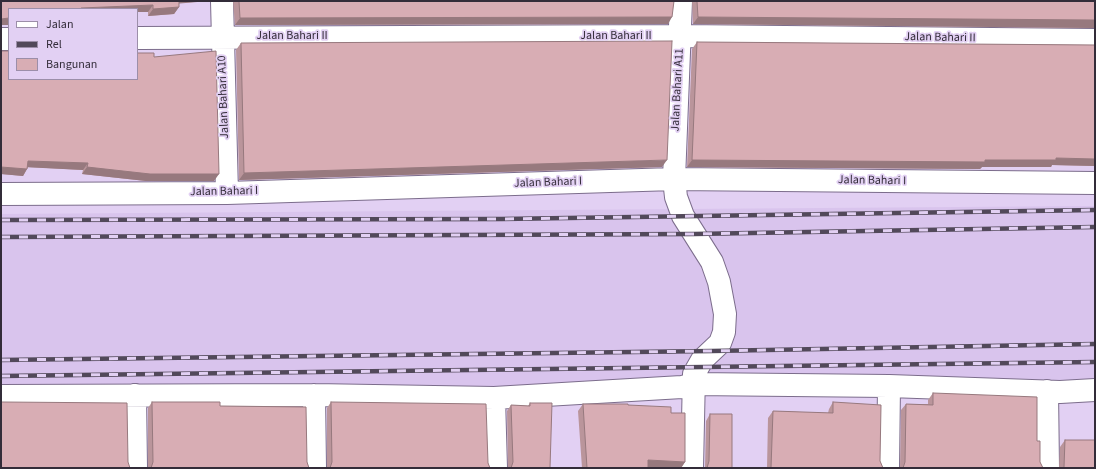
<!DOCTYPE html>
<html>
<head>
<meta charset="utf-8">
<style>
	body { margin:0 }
	#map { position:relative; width:1096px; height:469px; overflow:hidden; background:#e2d0f3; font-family:"Source Sans 3",sans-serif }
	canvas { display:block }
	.frame { position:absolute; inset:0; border:2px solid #332c39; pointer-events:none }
	.legend { position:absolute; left:8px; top:8px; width:130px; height:72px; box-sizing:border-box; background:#e2d0f3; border:1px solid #9c8ea9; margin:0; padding:5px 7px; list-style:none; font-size:12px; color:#332c39 }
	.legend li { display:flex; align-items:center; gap:8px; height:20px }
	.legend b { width:20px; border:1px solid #9c8ea9 }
</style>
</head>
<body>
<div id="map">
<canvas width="1096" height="469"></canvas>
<div class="frame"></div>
<ul class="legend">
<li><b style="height:5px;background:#fff"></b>Jalan</li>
<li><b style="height:5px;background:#52495a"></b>Rel</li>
<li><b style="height:11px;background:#d8adb4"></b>Bangunan</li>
</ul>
</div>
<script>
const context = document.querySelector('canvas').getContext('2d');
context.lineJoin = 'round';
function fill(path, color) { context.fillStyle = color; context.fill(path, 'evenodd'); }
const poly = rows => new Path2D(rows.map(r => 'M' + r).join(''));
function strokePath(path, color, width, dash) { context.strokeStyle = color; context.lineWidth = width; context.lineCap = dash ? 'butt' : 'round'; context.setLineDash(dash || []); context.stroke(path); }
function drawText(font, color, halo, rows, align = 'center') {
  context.font = font + ' "Source Sans 3",sans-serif'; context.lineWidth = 3.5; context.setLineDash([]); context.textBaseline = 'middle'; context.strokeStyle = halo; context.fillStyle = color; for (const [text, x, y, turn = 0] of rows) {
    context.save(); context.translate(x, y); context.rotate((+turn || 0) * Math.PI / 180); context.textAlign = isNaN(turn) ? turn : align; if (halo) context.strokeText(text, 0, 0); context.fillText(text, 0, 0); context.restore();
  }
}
const built = poly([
	[1095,206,1095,382,1,394,1,214]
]);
const street = poly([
	[222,1,227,193],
	[681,1,674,179,676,197,683,216,712,262,719,282,725,314,724,332,720,343,702,360,694,374,692,468],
	[137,38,681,36,1095,40],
	[1,39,9,39],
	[1,194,227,193,674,179,1095,183],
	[1047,391,1048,468],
	[135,395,136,468],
	[314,395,315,468],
	[1,396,314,395,494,398,682,387,693,384,889,386,1060,392,1095,390],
	[494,398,496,468],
	[888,468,889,386]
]);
const rail = poly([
	[1,220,502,219,1095,210],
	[1,237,694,234,1095,227],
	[1,360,712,351,1095,344],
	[1,376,1095,362]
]);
const wall = poly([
	[1,1,209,1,179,3,179,7,174,14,148,16,148,12,137,12,137,9,9,9,9,25,1,25],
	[233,1,674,1,668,24,235,25],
	[692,1,1095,1,1095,28,693,24],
	[697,42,1095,45,1095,166,1052,165,1051,167,982,167,980,169,687,167,692,49],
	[241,43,662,167,239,180,236,50],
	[1,51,154,57,214,181,146,181,82,174,83,170,28,167,27,169,23,176,1,174],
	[933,393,1037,441,1040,462,1043,468,900,468,901,410,906,404,928,404,928,400],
	[152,402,220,406,307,462,309,468,148,468,148,408],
	[331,402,488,463,490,468,327,468,327,408],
	[833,402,880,461,883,468,767,468,768,418,773,411,828,413,829,409],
	[530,403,550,468,508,468,507,411,511,405,528,406],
	[583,404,628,405,671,413,685,462,681,468,582,468,578,411],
	[710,414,732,468,705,468,706,421],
	[1065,440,1095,468,1059,468,1060,447]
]);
const shadedWall = poly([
	[176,1,209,1,174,4],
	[153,5,148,12,137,12,137,9,81,9,81,8],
	[179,7,174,14,148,16,153,9],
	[672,17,668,24,235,25,240,18],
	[698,17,1095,20,1095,28,693,24],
	[9,18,9,25,1,25,1,19],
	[1056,158,1095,159,1095,166,1052,165,1051,167,982,167,980,169,687,167,692,160,985,160],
	[667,160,662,167,239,180,244,173],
	[28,161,88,163,83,170,23,167],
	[1,167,27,169,23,176,1,174],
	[87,167,219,174,214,181,146,181,82,174],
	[648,460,685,462,681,468,643,467]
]);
const building = poly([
	[1,1,179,1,179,7,153,9,153,5,81,8,81,9,9,9,9,18,1,19,1,1],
	[239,1,674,1,672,17,240,18,239,1],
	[697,1,1095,1,1095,20,698,17,697,1],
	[672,41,667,160,244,173,241,43,672,41],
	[697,42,1095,45,1095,159,1056,158,1056,160,985,160,985,162,692,160,697,42],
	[1,51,9,51,9,79,137,79,137,53,154,53,154,57,216,51,219,174,150,174,87,167,88,163,28,161,27,169,1,167,1,51],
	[933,393,1037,397,1037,441,1040,441,1040,462,1043,468,903,468,905,462,906,404,933,405,933,393],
	[1,402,127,403,128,462,130,468,1,468,1,402],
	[152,402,220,402,220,406,306,407,307,462,309,468,151,468,153,462,152,402],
	[331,402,486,404,488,463,490,468,330,468,332,462,331,402],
	[833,402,881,405,880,461,883,468,771,468,773,411,833,413,833,402],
	[530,403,552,403,550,468,511,468,513,462,511,405,530,406,530,403],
	[583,404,628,404,628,405,671,407,671,413,685,413,685,462,648,460,648,468,587,468,583,404],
	[710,414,732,414,732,468,707,468,709,461,710,414],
	[1065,440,1095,440,1095,468,1063,468,1064,467,1065,440]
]);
const streetNames = [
	["Jalan Bahari II",292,36],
	["Jalan Bahari II",616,36],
	["Jalan Bahari II",940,38,1],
	["Jalan Bahari A11",678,90,-87],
	["Jalan Bahari A10",224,97,-92],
	["Jalan Bahari I",872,181,1],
	["Jalan Bahari I",548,183,-2],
	["Jalan Bahari I",224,192,-1]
];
fill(built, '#d9c4ed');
strokePath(street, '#7c6d8c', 24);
strokePath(street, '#fff', 22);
strokePath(rail, '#52495a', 4.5);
strokePath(rail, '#e2d0f3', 3, [9]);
fill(wall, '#ba959b');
fill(shadedWall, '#97797e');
fill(building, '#d8adb4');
strokePath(building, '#97797e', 1);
drawText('12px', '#332c39', '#e2d0f3', streetNames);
</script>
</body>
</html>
